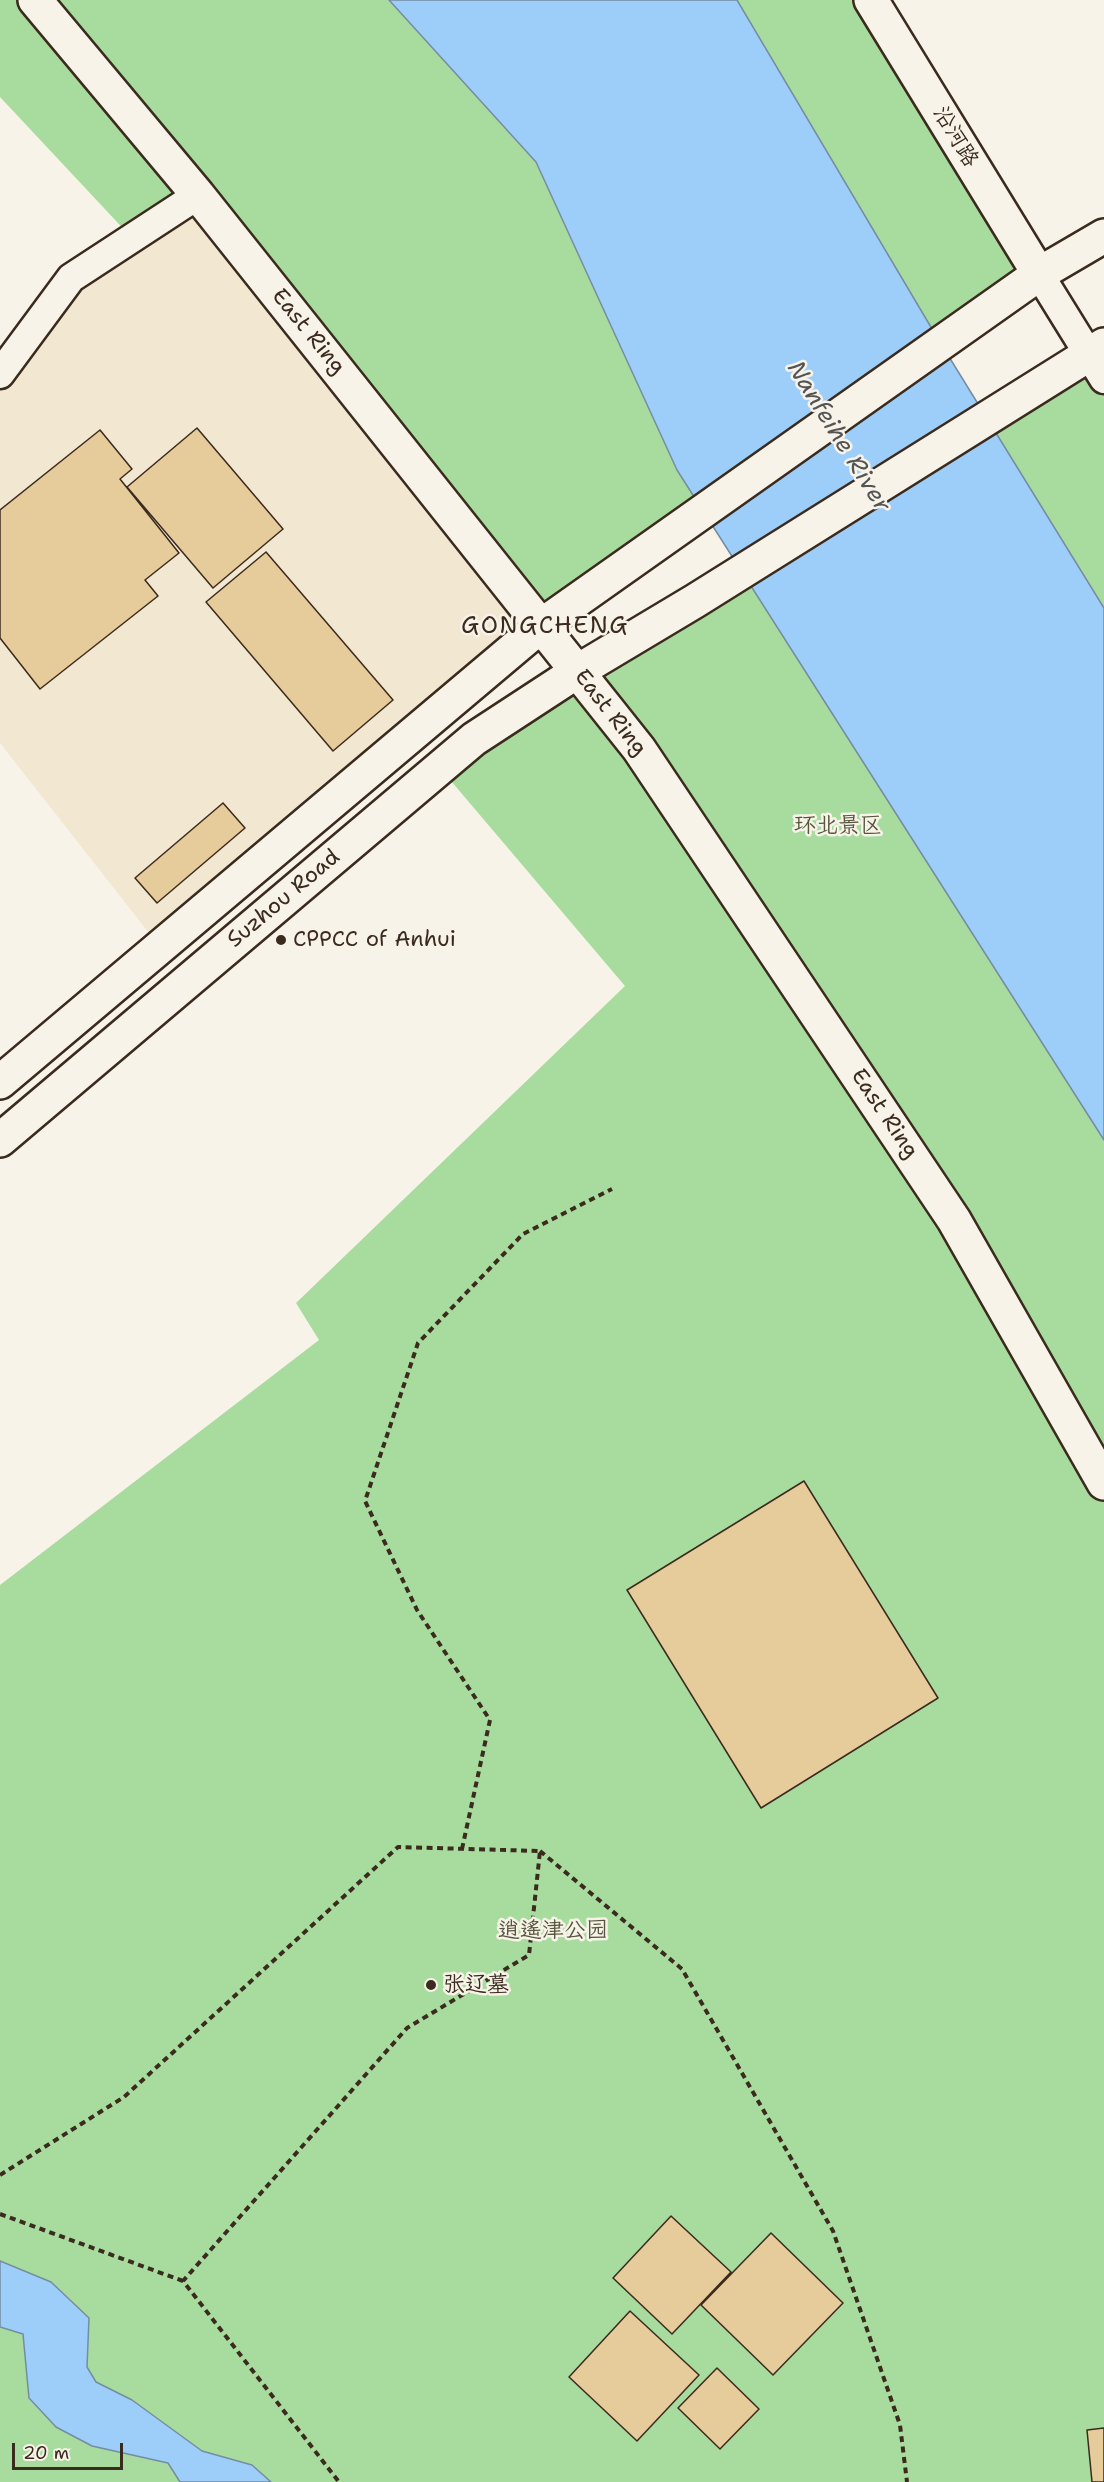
<!DOCTYPE html>
<html>
<head>
<meta charset="utf-8">
<style>
	body { margin:0 }
	#map { position:relative; width:1104px; height:2482px; overflow:hidden; background:#f7f3e8; font-family:"Shantell Sans",sans-serif }
	canvas { display:block }
	.scale { position:absolute; left:12px; top:2443px; width:111px; height:27px; box-sizing:border-box; border:3px solid #3b2a1e; border-top:0; padding-left:8px; font-size:18px; line-height:21px; white-space:nowrap; color:#3b2a1e; -webkit-text-stroke:4px #f7f3e8; paint-order:stroke }
</style>
</head>
<body>
<div id="map">
<canvas width="1104" height="2482"></canvas>
<div class="scale">20 m</div>
</div>
<script>
const context = document.querySelector('canvas').getContext('2d');
context.lineJoin = 'round';
function fill(path, color) { context.fillStyle = color; context.fill(path, 'evenodd'); }
const poly = rows => new Path2D(rows.map(r => 'M' + r).join(''));
function strokePath(path, color, width, dash) { context.strokeStyle = color; context.lineWidth = width; context.lineCap = dash ? 'butt' : 'round'; context.setLineDash(dash || []); context.stroke(path); }
function drawText(font, color, halo, rows, align = 'center') {
  context.font = font + ' "Shantell Sans","LXGW WenKai TC",sans-serif'; context.lineWidth = 5; context.setLineDash([]); context.textBaseline = 'middle'; context.strokeStyle = halo; context.fillStyle = color; for (const [text, x, y, turn = 0] of rows) {
    context.save(); context.translate(x, y); context.rotate((+turn || 0) * Math.PI / 180); context.textAlign = isNaN(turn) ? turn : align; if (halo) context.strokeText(text, 0, 0); context.fillText(text, 0, 0); context.restore();
  }
}
const built = poly([
	[198,195,542,625,160,947,0,743,0,374,71,278]
]);
const green = poly([
	[0,0,871,0,1039,274,542,625,199,195,132,238,0,97],
	[1088,354,1104,379,1104,2482,0,2482,0,1585,319,1340,296,1303,625,986,440,768]
]);
const water = poly([
	[389,0,737,0,938,339,1104,608,1104,1140,677,470,536,162,389,0],
	[0,2261,51,2282,89,2318,87,2367,96,2382,132,2400,202,2451,252,2465,271,2482,180,2482,168,2463,92,2446,56,2427,29,2398,23,2334,0,2327,0,2261]
]);
const building = poly([
	[197,428,283,529,213,588,127,487,197,428],
	[100,430,132,469,120,479,179,553,145,580,158,596,40,689,0,638,0,510,100,430],
	[266,552,393,700,333,751,206,602,266,552],
	[223,803,245,828,157,903,135,878,223,803],
	[804,1481,938,1698,761,1808,627,1590,804,1481],
	[671,2216,731,2272,672,2334,613,2278,671,2216],
	[771,2233,843,2303,773,2375,701,2305,771,2233],
	[630,2311,699,2375,637,2441,569,2377,630,2311],
	[717,2368,759,2409,720,2449,678,2408,717,2368],
	[1104,2428,1104,2482,1092,2482,1087,2430,1104,2428]
]);
const path = poly([
	[462,1849,490,1720,417,1610,365,1501,418,1343,523,1234,612,1189],
	[540,1851,682,1969,833,2231,900,2425,907,2482],
	[0,2175,124,2097,398,1847,540,1851,529,1955,407,2028,183,2281,339,2482],
	[0,2214,183,2281]
]);
const street = poly([
	[1039,274,1104,379],
	[0,374,71,278,198,195]
]);
const secondary = poly([
	[35,0,198,195,639,749,954,1220,1104,1483],
	[871,0,1039,274],
	[0,1082,542,625,1039,274,1104,236],
	[0,1140,474,739,578,671,695,601,1104,345]
]);
const markers = [
	[281,940,6,"#3b2a1e"],
	[431,1985,6,"#3b2a1e"]
];
const streetNames = [
	["沿河路",955,137,59],
	["East Ring",308,332,51],
	["East Ring",610,713,52],
	["Suzhou Road",284,899,-40],
	["East Ring",884,1114,56]
];
const parkNames = [
	["环北景区",838,826],
	["逍遥津公园",553,1931]
];
const poiNames = [
	["CPPCC of Anhui",293,940],
	["张辽墓",443,1985]
];
const waterNames = [
	["Nanfeihe River",838,437,58]
];
const neighbourhoodNames = [
	["GONGCHENG",545,627]
];
fill(built, '#f2e7d1');
fill(green, '#a8dc9e');
fill(water, '#9dcefa');
strokePath(water, '#768ca2', 1.5);
fill(building, '#e6cb9b');
strokePath(building, '#3b2a1e', 1.5);
strokePath(street, '#3b2a1e', 33);
strokePath(secondary, '#3b2a1e', 38);
strokePath(path, '#3b2a1e', 4, [6, 4.5]);
strokePath(street, '#f7f3e8', 28);
strokePath(secondary, '#f7f3e8', 33);
for (const [x, y, r, color] of markers) { const dot = new Path2D(); dot.arc(x, y, r, 0, 2 * Math.PI); context.fillStyle = color; context.fill(dot); strokePath(dot, '#f7f3e8', 2); }
drawText('22px', '#3b2a1e', '#f7f3e8', streetNames);
drawText('22px', '#56563e', '#f7f3e8', parkNames);
drawText('22px', '#3b2a1e', '#f7f3e8', poiNames, 'left');
drawText('italic 24px', '#545355', '#f7f3e8', waterNames);
context.letterSpacing = '1.5px';
drawText('24px', '#3b2a1e', '#f7f3e8', neighbourhoodNames);
context.letterSpacing = '0px';
</script>
</body>
</html>
